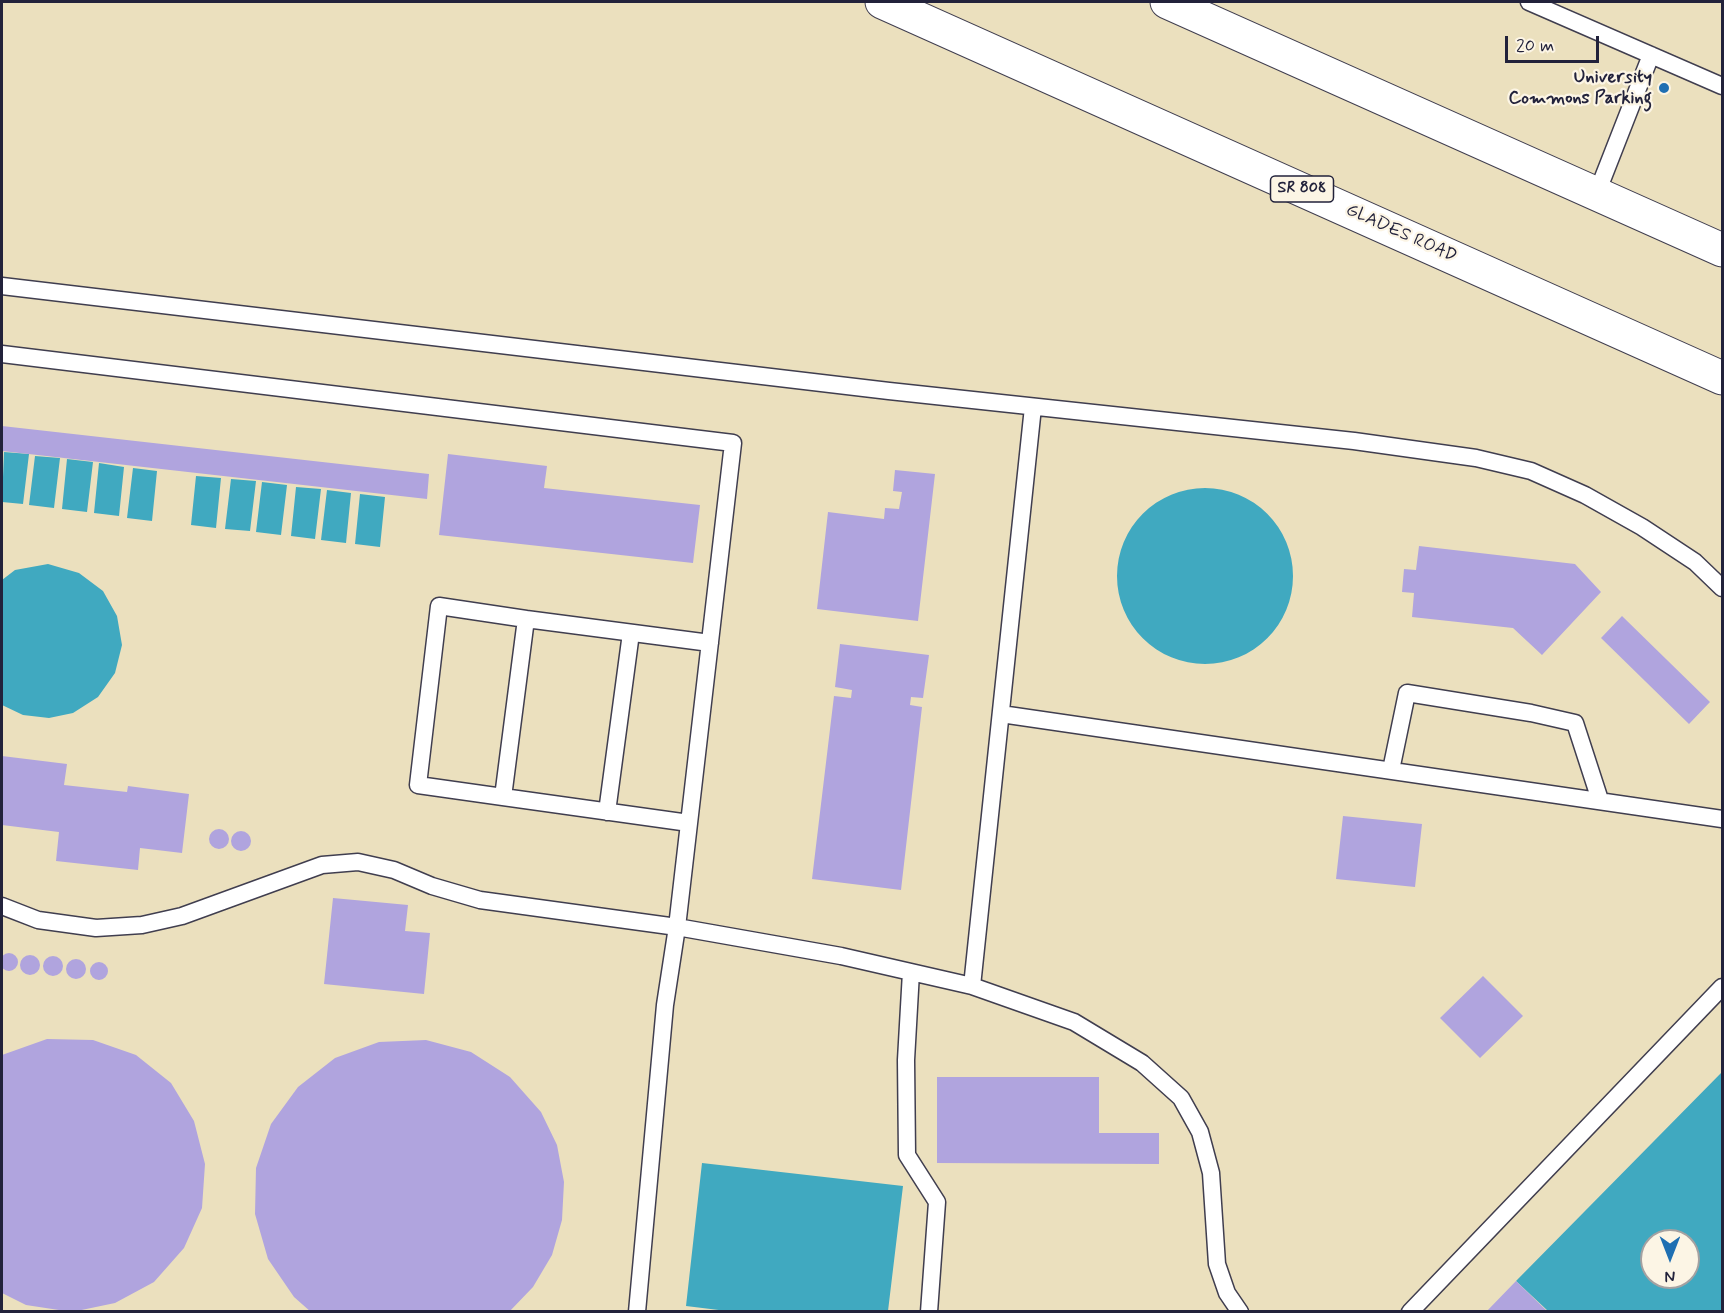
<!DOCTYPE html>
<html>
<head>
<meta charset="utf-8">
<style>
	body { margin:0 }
	#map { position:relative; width:1724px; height:1313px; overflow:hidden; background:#ebe0be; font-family:Mynerve,sans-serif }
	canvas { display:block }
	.frame { position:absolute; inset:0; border:3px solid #22223b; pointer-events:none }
	.north { position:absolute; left:1640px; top:1229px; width:60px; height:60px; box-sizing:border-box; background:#fcf5e5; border:2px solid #a5a1a1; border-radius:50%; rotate:180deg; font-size:16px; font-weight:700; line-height:24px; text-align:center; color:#22223b }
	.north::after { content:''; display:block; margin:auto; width:21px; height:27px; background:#1f6fb2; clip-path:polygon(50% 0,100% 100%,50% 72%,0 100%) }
	.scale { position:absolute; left:1505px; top:36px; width:94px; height:27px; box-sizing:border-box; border:3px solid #22223b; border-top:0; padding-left:8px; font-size:18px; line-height:21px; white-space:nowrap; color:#22223b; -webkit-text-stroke:4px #fcf5e5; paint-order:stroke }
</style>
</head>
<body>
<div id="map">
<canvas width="1724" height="1313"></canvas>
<div class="frame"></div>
<div class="north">N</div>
<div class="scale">20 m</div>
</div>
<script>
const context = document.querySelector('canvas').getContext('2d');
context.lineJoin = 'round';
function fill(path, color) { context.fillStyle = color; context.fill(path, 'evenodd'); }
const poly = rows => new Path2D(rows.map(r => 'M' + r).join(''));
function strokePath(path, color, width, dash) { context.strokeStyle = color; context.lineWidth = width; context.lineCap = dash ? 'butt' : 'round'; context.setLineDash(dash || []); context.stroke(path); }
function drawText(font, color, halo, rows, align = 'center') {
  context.font = font + ' Mynerve,sans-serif'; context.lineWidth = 4.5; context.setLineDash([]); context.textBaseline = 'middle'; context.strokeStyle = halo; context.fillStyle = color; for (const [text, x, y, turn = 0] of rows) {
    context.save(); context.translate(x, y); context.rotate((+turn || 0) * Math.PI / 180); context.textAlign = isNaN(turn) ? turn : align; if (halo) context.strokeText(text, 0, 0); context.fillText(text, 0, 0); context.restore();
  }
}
const water = poly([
	[4,452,29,454,23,504,2,502],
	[35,456,60,458,54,508,29,505],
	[67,459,93,462,87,512,62,509],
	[99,463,124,467,119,516,94,513],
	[133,468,157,471,152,521,127,518],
	[196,476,221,478,216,528,191,525],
	[231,479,256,481,250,531,225,529],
	[262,482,287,485,281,535,256,532],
	[296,487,321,489,315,539,291,536],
	'1117 576a88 88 0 1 1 176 0a88 88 0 1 1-176 0Z',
	[327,490,351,493,346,543,321,540],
	[360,494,385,497,380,547,355,544],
	[48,564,79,573,103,591,117,616,122,645,115,673,98,697,73,713,49,718,23,715,2,705,2,580,15,570],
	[1722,1072,1722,1311,1548,1311,1516,1281],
	[1652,1241,1688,1241,1688,1277,1652,1277],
	[702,1163,903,1186,888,1311,735,1312,686,1306]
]);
const building = poly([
	[2,426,429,474,427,499,2,451],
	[448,454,547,466,544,488,700,505,693,563,439,535],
	[895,470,935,474,918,621,817,609,828,512,884,519,885,508,899,509,902,492,893,491],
	[1419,546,1575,564,1601,592,1542,655,1513,628,1412,617,1414,593,1402,592,1404,569,1416,570],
	[1622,616,1710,702,1689,724,1601,638],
	[840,644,929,655,923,698,911,697,910,705,922,707,901,890,812,879,834,696,851,698,852,690,835,687],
	[2,756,67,764,64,785,127,792,128,786,189,794,182,853,140,848,138,870,56,861,59,832,2,825],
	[1343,816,1422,824,1415,887,1336,879],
	'209 839a10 10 0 1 1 20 0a10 10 0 1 1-20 0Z',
	'231 841a10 10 0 1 1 20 0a10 10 0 1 1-20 0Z',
	[333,898,408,905,405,931,430,933,424,994,324,984],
	'0 962a9 9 0 1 1 18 0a9 9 0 1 1-18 0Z',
	'20 965a10 10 0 1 1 20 0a10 10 0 1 1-20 0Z',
	'43 966a10 10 0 1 1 20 0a10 10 0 1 1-20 0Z',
	'66 969a10 10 0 1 1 20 0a10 10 0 1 1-20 0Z',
	'90 971a9 9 0 1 1 18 0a9 9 0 1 1-18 0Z',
	[1483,976,1523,1016,1480,1058,1440,1018],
	[47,1039,93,1040,136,1055,171,1083,194,1121,205,1164,202,1208,184,1248,154,1282,115,1303,72,1312,26,1305,2,1293,2,1055],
	[426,1040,471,1052,510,1077,541,1112,557,1145,564,1182,562,1220,552,1255,533,1287,509,1312,311,1312,294,1297,268,1259,255,1214,256,1168,271,1124,298,1087,335,1058,379,1042],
	[937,1077,1099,1077,1099,1133,1159,1133,1159,1164,937,1163],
	[1516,1281,1548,1312,1486,1312]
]);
const lane = poly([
	[1529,2,1722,86],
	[1597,193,1651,55],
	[2,286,889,391,1354,441,1476,458,1531,471,1585,495,1642,527,1695,562,1722,588],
	[2,354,733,443,677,927,665,1005,637,1312],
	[1001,714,1722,819],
	[1391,770,1407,693,1531,713,1575,723,1600,800],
	[503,797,418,785,439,606,526,619],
	[607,812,631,633],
	[689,823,503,797,526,619,710,643],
	[2,906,38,920,96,928,142,925,182,916,322,865,358,862,394,870,432,886,480,900,677,927,841,956,972,986,1074,1022,1142,1063,1181,1098,1200,1132,1211,1173,1217,1264,1227,1293,1240,1312],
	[911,972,906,1060,907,1155,937,1202,929,1312],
	[972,986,1033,407],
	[1410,1312,1722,987]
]);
const primary = poly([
	[882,2,1722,378],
	[1167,2,1722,250]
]);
const markers = [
	[1664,88,6,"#1f6fb2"]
];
const shields = [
	[1302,189,63]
];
const shieldNames = [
	["SR 808",1302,189]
];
const poiNames = [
	["University",1652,78],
	["Commons Parking",1652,99]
];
const streetNames = [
	["GLADES ROAD",1401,234,24]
];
fill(water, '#40a9c0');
fill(building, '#b0a4de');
strokePath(lane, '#403e4f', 19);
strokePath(primary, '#403e4f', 35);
strokePath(lane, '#fff', 16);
strokePath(primary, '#fff', 33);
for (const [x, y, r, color] of markers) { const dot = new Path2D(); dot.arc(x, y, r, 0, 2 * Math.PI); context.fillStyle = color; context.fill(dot); strokePath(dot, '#fcf5e5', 2); }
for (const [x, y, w] of shields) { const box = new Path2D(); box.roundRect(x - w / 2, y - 13, w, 26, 4.5); context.fillStyle = '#fcf5e5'; context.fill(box); strokePath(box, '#22223b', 1.5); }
drawText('bold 16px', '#22223b', null, shieldNames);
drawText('bold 18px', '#22223b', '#fcf5e5', poiNames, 'right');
drawText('18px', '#22223b', '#fcf5e5', streetNames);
</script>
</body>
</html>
